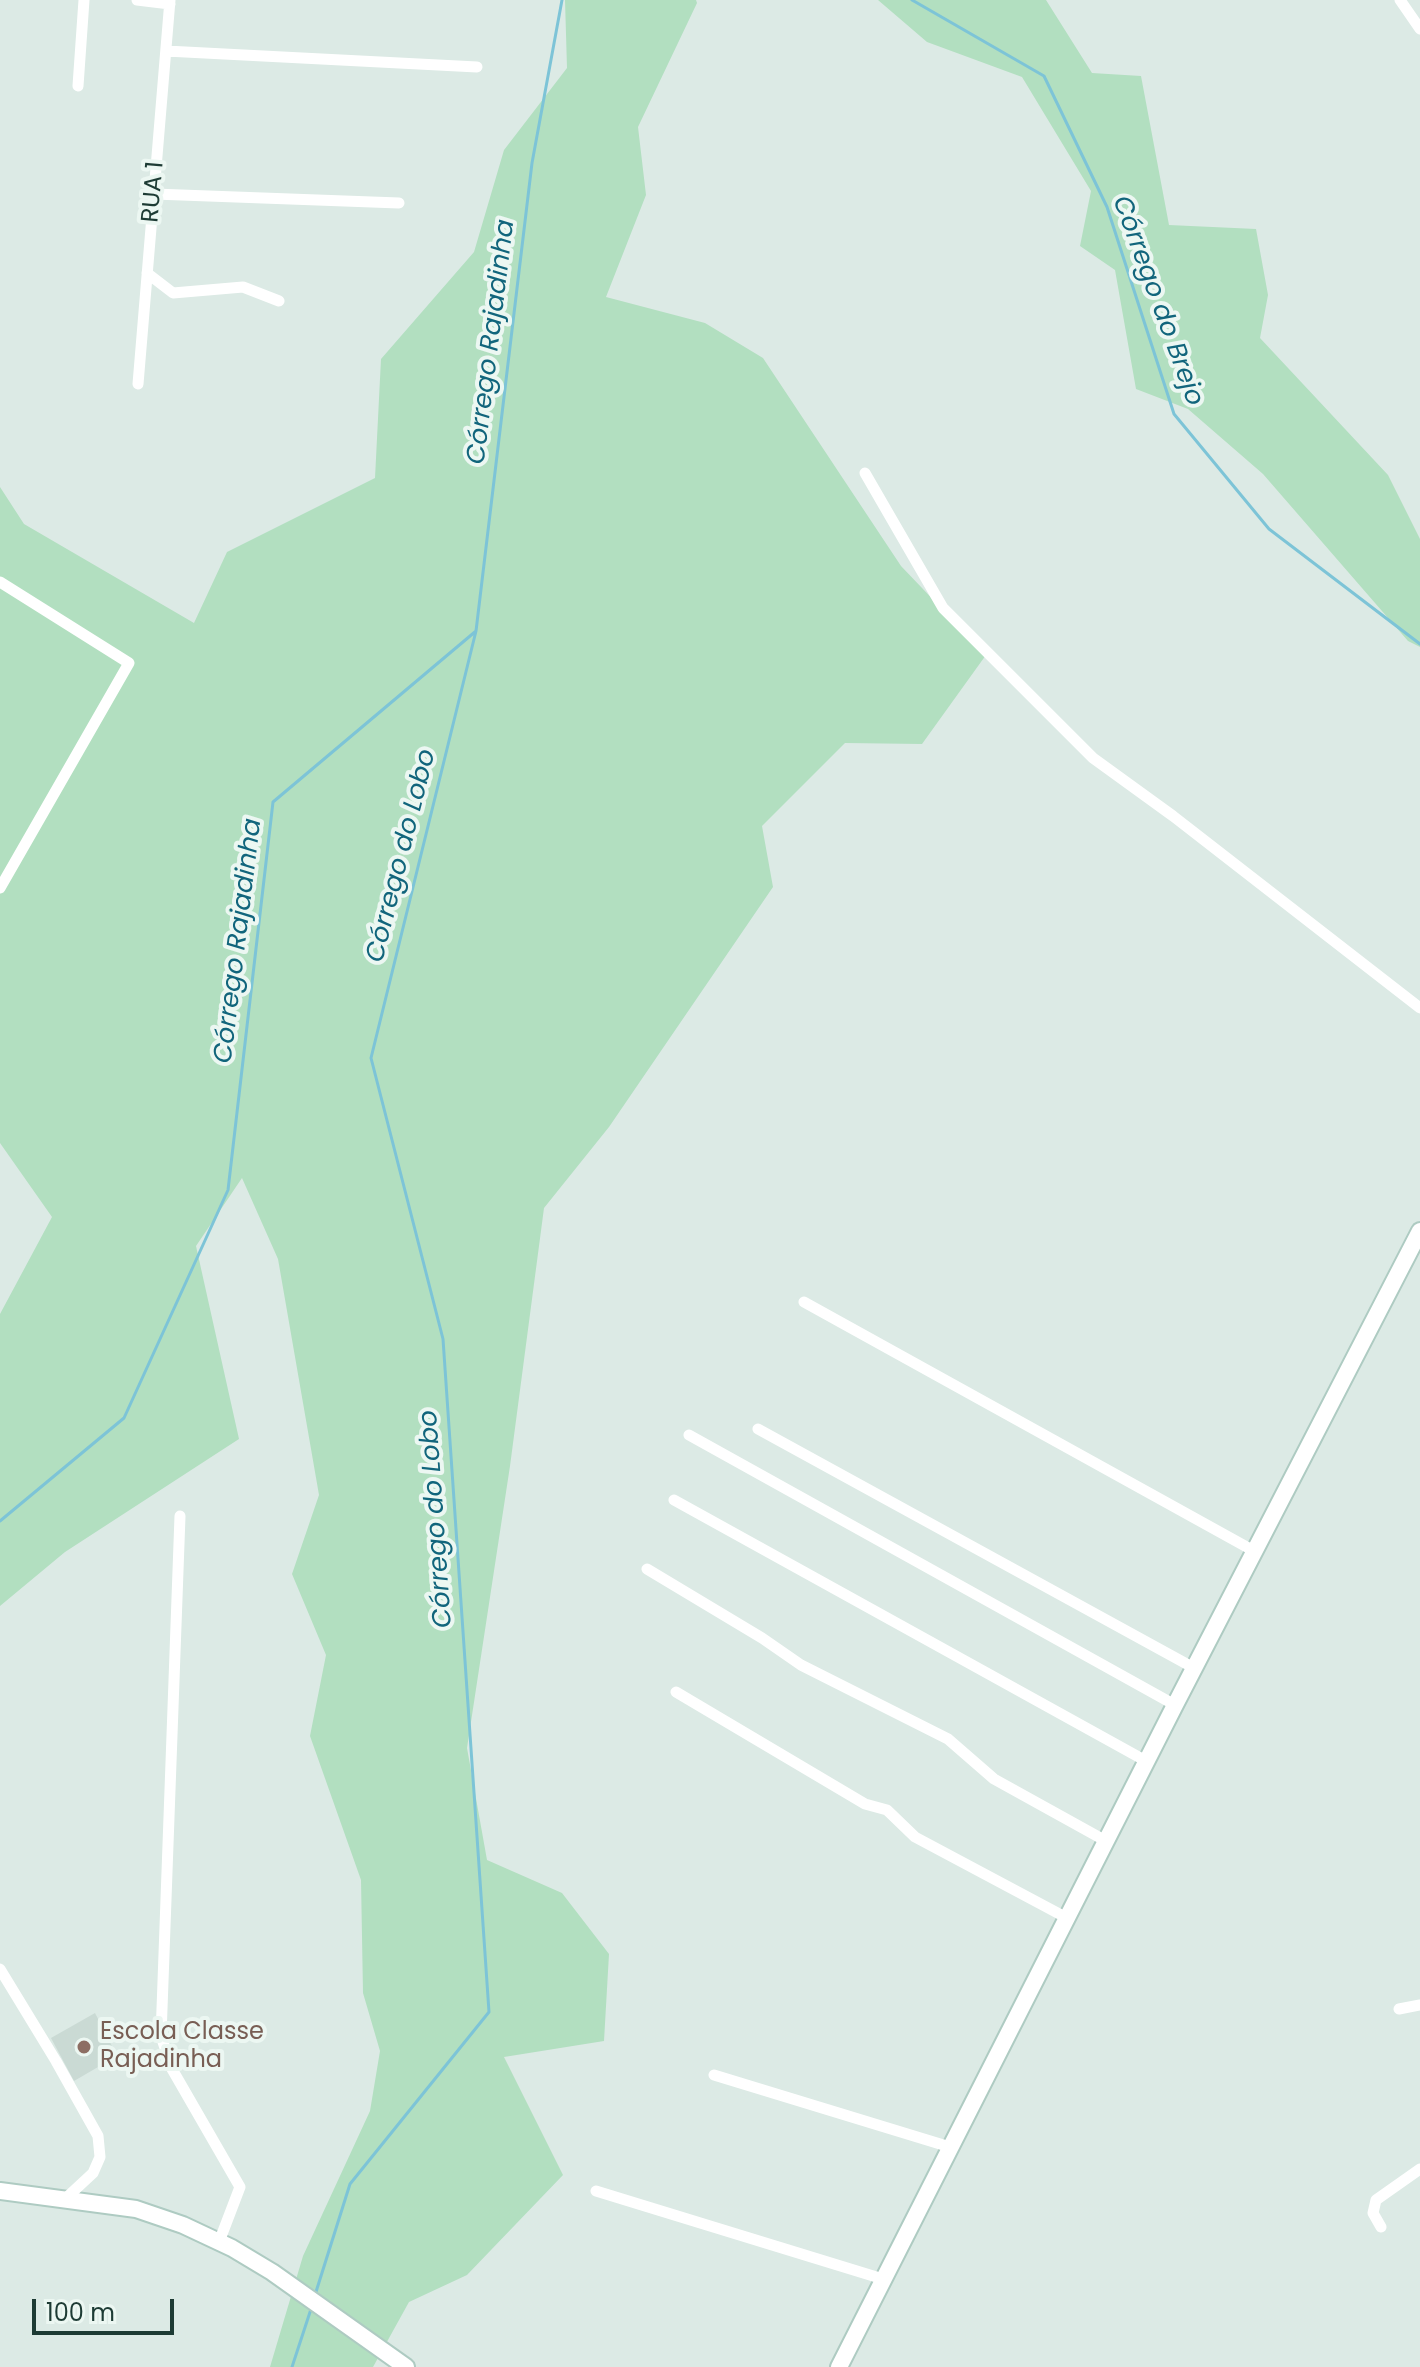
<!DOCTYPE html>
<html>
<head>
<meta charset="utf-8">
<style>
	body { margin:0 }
	#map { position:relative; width:1420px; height:2367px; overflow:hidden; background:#dceae5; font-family:Poppins,sans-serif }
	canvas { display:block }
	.scale { position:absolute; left:32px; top:2299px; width:142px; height:36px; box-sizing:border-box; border:4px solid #1d3b34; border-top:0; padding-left:10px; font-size:24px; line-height:28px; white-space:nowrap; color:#1d3b34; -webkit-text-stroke:6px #ecf7f2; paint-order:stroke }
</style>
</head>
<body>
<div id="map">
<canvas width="1420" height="2367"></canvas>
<div class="scale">100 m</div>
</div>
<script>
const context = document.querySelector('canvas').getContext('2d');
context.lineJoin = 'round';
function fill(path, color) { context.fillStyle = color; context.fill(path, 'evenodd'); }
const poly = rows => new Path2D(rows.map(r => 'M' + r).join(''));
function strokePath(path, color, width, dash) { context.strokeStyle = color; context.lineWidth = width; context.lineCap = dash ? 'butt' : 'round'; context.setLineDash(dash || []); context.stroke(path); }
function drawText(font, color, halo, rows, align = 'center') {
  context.font = font + ' Poppins,sans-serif'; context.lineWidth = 8; context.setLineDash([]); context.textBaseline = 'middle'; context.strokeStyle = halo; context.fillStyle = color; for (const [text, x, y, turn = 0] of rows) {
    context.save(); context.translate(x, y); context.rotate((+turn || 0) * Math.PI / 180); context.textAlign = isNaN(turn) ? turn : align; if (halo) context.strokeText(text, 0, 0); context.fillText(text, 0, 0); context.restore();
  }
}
const built = poly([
	[95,2013,117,2056,74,2081,51,2038]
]);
const green = poly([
	[565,0,696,0,697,3,638,127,646,195,606,297,705,323,763,358,901,566,986,655,922,744,845,743,762,826,773,887,609,1127,544,1208,510,1466,467,1748,487,1860,562,1893,609,1954,604,2041,504,2057,563,2175,467,2275,409,2302,373,2367,270,2367,303,2256,370,2111,380,2051,363,1993,361,1880,310,1736,326,1655,292,1574,319,1495,278,1259,242,1178,196,1246,239,1439,65,1552,0,1606,0,1314,52,1217,0,1143,0,487,24,524,194,623,227,552,375,478,381,359,474,252,504,150,567,68],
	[878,0,1046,0,1092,73,1141,76,1169,225,1256,229,1268,295,1260,338,1388,475,1420,539,1420,647,1408,641,1263,474,1188,409,1136,389,1115,270,1080,246,1091,191,1022,77,927,42]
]);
const stream = poly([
	[912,0,1044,76,1107,207,1174,414,1269,529,1420,644],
	[0,1521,124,1418,228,1190,273,802,476,631,532,163,562,0],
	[315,2295,350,2184,489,2012,443,1339,371,1058,476,631],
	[292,2367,312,2306]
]);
const street = poly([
	[137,0,170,4],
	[1400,0,1420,29],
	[166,51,477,67],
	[78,86,84,0],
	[154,194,399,203],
	[147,273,173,293,243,287,279,301],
	[138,384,170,0],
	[865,473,943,608,1093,758,1173,816,1420,1008],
	[0,582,129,663,0,888],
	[804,1302,1254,1551],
	[758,1429,1194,1668],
	[689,1435,1175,1705],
	[674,1500,1146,1761],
	[180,1516,161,2036,172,2069,240,2187,219,2242],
	[647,1569,762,1638,801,1665,948,1739,994,1779,1106,1841],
	[676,1692,865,1804,887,1810,915,1837,1067,1918],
	[0,1969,56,2061,98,2136,100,2157,93,2173,65,2199],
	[1399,2009,1420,2005],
	[714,2075,950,2147],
	[596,2191,883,2279],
	[1381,2227,1373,2213,1376,2200,1420,2169]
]);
const secondary = poly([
	[0,2191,136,2209,183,2225,232,2248,272,2272,406,2367],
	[839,2367,1175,1705,1420,1231]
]);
const markers = [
	[84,2047,8,"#8d6e63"]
];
const streetNames = [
	["RUA 1",154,192,-85]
];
const educationNames = [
	["Escola Classe",100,2033],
	["Rajadinha",100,2061]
];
const waterNames = [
	["Córrego do Brejo",1157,301,70],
	["Córrego Rajadinha",492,342,-83],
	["Córrego do Lobo",402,856,-76],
	["Córrego Rajadinha",239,941,-83],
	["Córrego do Lobo",437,1519,-94]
];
fill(built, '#cadad4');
fill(green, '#b2dfc0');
strokePath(stream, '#7dc4d7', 3);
strokePath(secondary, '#aecbc2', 20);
strokePath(street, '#fff', 11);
strokePath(secondary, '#fff', 16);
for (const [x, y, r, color] of markers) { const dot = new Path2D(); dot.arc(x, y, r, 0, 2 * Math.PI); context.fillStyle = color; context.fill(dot); strokePath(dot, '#ecf7f2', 3); }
drawText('24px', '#1d3b34', '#ecf7f2', streetNames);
drawText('24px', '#785e54', '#ecf7f2', educationNames, 'left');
drawText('italic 26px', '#11657c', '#ecf7f2', waterNames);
</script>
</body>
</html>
